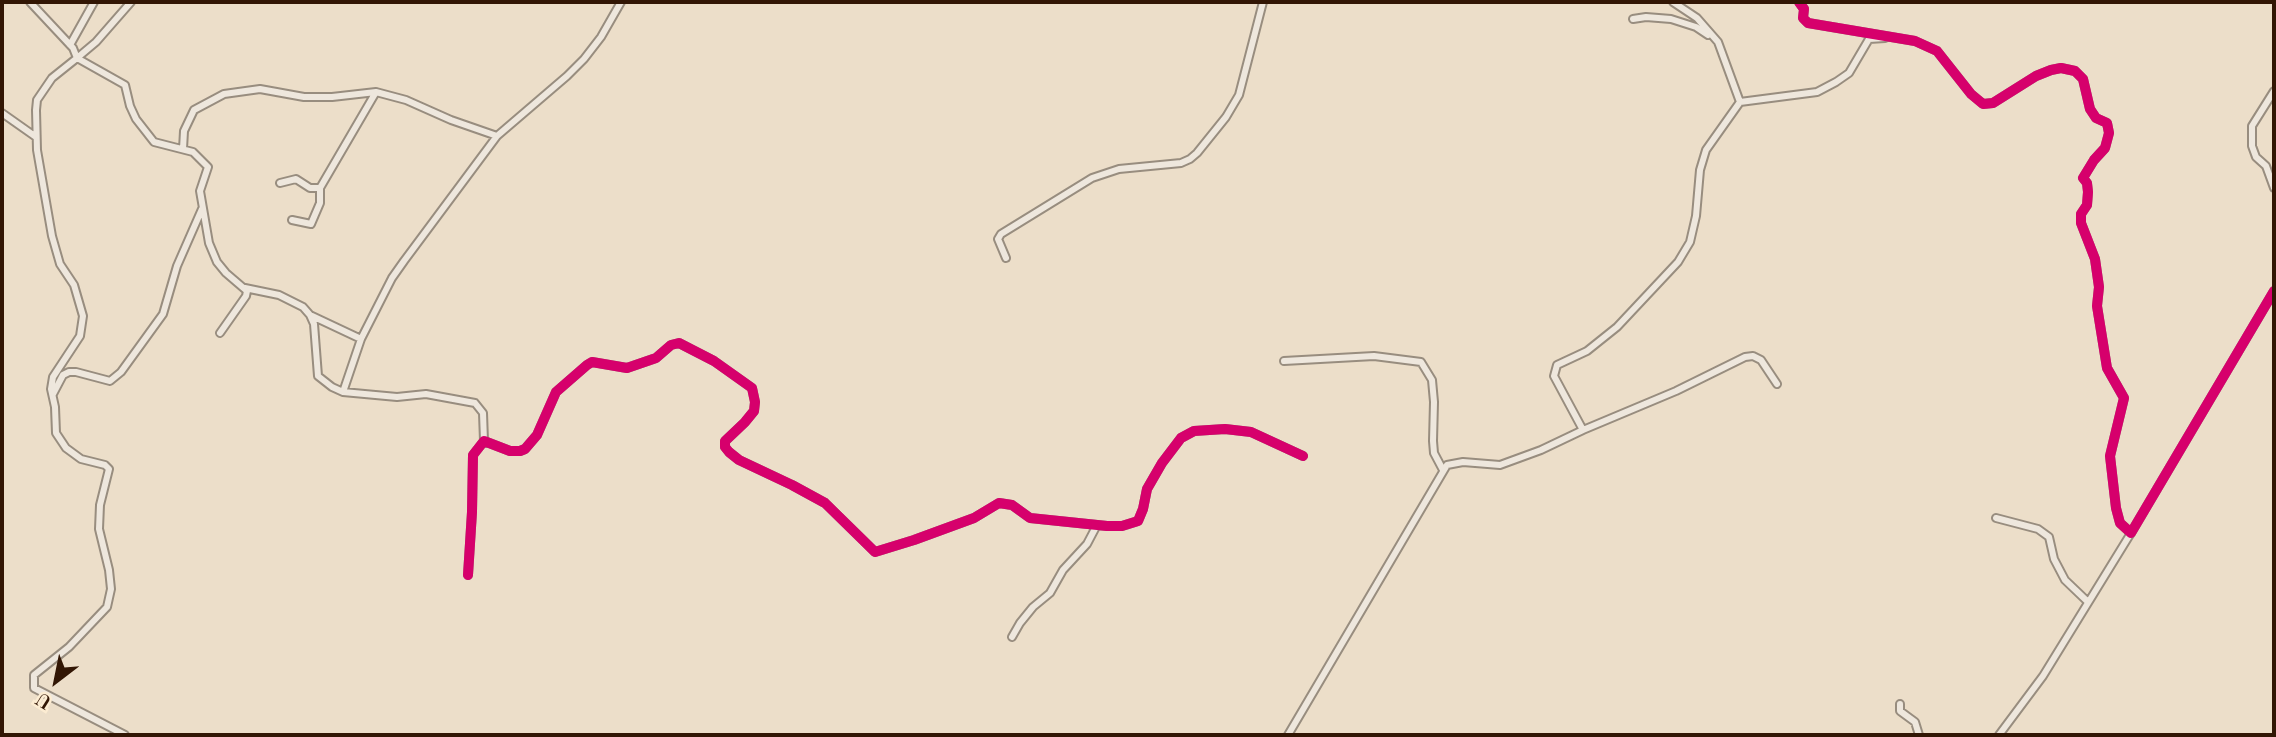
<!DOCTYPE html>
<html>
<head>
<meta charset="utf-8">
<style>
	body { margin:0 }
	#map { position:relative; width:2276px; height:737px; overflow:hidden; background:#ecdec9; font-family:"Old Standard TT",serif }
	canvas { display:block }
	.frame { position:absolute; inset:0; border:4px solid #321604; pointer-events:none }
	.north { position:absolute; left:21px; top:646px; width:70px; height:70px; -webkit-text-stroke:5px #fcecd2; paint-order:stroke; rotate:212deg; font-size:19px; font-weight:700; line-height:28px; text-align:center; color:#321604 }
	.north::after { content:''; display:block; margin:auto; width:24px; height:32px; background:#321604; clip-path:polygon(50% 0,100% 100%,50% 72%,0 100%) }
</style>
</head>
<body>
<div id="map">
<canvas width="2276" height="737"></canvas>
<div class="frame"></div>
<div class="north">U</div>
</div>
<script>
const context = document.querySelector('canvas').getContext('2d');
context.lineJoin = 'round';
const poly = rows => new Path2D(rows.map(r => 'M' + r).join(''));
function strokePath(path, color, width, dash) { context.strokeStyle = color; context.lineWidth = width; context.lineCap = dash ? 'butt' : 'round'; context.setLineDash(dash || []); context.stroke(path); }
const minor = poly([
	[30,2,73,48,77,58,52,78,37,100,36,110,37,150,52,236,60,264,74,285,83,316,80,336,53,377,51,389,55,407,56,433,66,448,81,459,105,465,109,469,100,505,99,529,109,570,111,589,107,607,69,647,34,675,34,688,125,735],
	[131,2,96,42,77,58,125,85,130,106,136,119,154,142,193,152,208,167,200,191,209,243,217,262,226,273,247,291,246,296,220,333],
	[1799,2,1804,9,1803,18,1808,23,1915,41,1937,51,1971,94,1983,104,1993,103,2036,76,2051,70,2061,68,2075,71,2083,79,2090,109,2096,118,2107,123,2109,133,2105,148,2094,160,2083,178,2087,183,2088,192,2087,205,2081,214,2081,223,2095,259,2099,287,2097,306,2107,368,2124,398,2110,456,2116,508,2120,523,2131,533,2274,291],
	[1633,19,1646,17,1671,19,1696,27,1708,35],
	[70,45,94,2],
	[2274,91,2252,126,2252,146,2256,157,2266,166,2274,188],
	[1740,102,1817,92,1836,82,1849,73,1869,39,1885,38],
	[2,113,36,137],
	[183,149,184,131,194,110,224,94,260,89,304,97,332,97,376,92],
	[280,183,296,179,310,188,320,188,376,92,406,100,451,120,497,136],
	[292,220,311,224,320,203,320,188],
	[1006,258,998,239,1001,234,1092,178,1119,169,1181,163,1190,159,1197,153,1226,117,1239,95,1263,2],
	[245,288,279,295,303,307,310,315,314,324,318,376,332,387,343,392,397,397,426,394,475,403,483,413,484,441],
	[310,315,361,339],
	[1284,361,1374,356,1421,362,1432,380,1434,402,1433,441,1434,453,1443,470],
	[343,392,361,339,392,278,404,261,497,136,567,76,584,59,601,37,621,2],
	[53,394,63,375,69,372,76,372,110,381,121,372,163,314,177,266,202,209],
	[1583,430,1676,391,1745,357,1753,356,1761,360,1777,384],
	[1996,518,2038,529,2049,537,2054,559,2065,580,2088,602],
	[468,575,472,512,473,455,484,441,510,451,520,451,525,449,537,435,556,392,587,365,592,362,627,368,656,358,671,345,679,343,714,361,752,388,755,402,754,411,745,422,725,441,725,447,729,452,739,460,792,485,825,503,875,552,914,540,974,518,999,503,1012,505,1030,518,1107,526,1122,526,1138,521,1143,509,1147,489,1162,463,1181,438,1194,431,1225,429,1251,432,1303,456],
	[1012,637,1020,623,1033,607,1050,593,1063,570,1087,544,1097,525],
	[1900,704,1900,711,1915,722,1919,735],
	[1288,735,1447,465,1463,462,1500,465,1541,450,1583,430,1554,376,1557,365,1587,351,1617,327,1678,262,1690,242,1696,216,1700,170,1706,150,1740,102,1718,42,1697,18,1673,2],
	[1999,735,2043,676,2131,533]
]);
const cycleway = poly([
	[1799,2,1804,9,1803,18,1808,23,1915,41,1937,51,1971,94,1983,104,1993,103,2036,76,2051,70,2061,68,2075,71,2083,79,2090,109,2096,118,2107,123,2109,133,2105,148,2094,160,2083,178,2087,183,2088,192,2087,205,2081,214,2081,223,2095,259,2099,287,2097,306,2107,368,2124,398,2110,456,2116,508,2120,523,2131,533,2274,291],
	[468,575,472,512,473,455,484,441,510,451,520,451,525,449,537,435,556,392,587,365,592,362,627,368,656,358,671,345,679,343,714,361,752,388,755,402,754,411,745,422,725,441,725,447,729,452,739,460,792,485,825,503,875,552,914,540,974,518,999,503,1012,505,1030,518,1107,526,1122,526,1138,521,1143,509,1147,489,1162,463,1181,438,1194,431,1225,429,1251,432,1303,456]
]);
strokePath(minor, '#988d7f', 10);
strokePath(minor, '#eee7dd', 6);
strokePath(cycleway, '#d6006c', 10);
</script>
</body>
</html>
